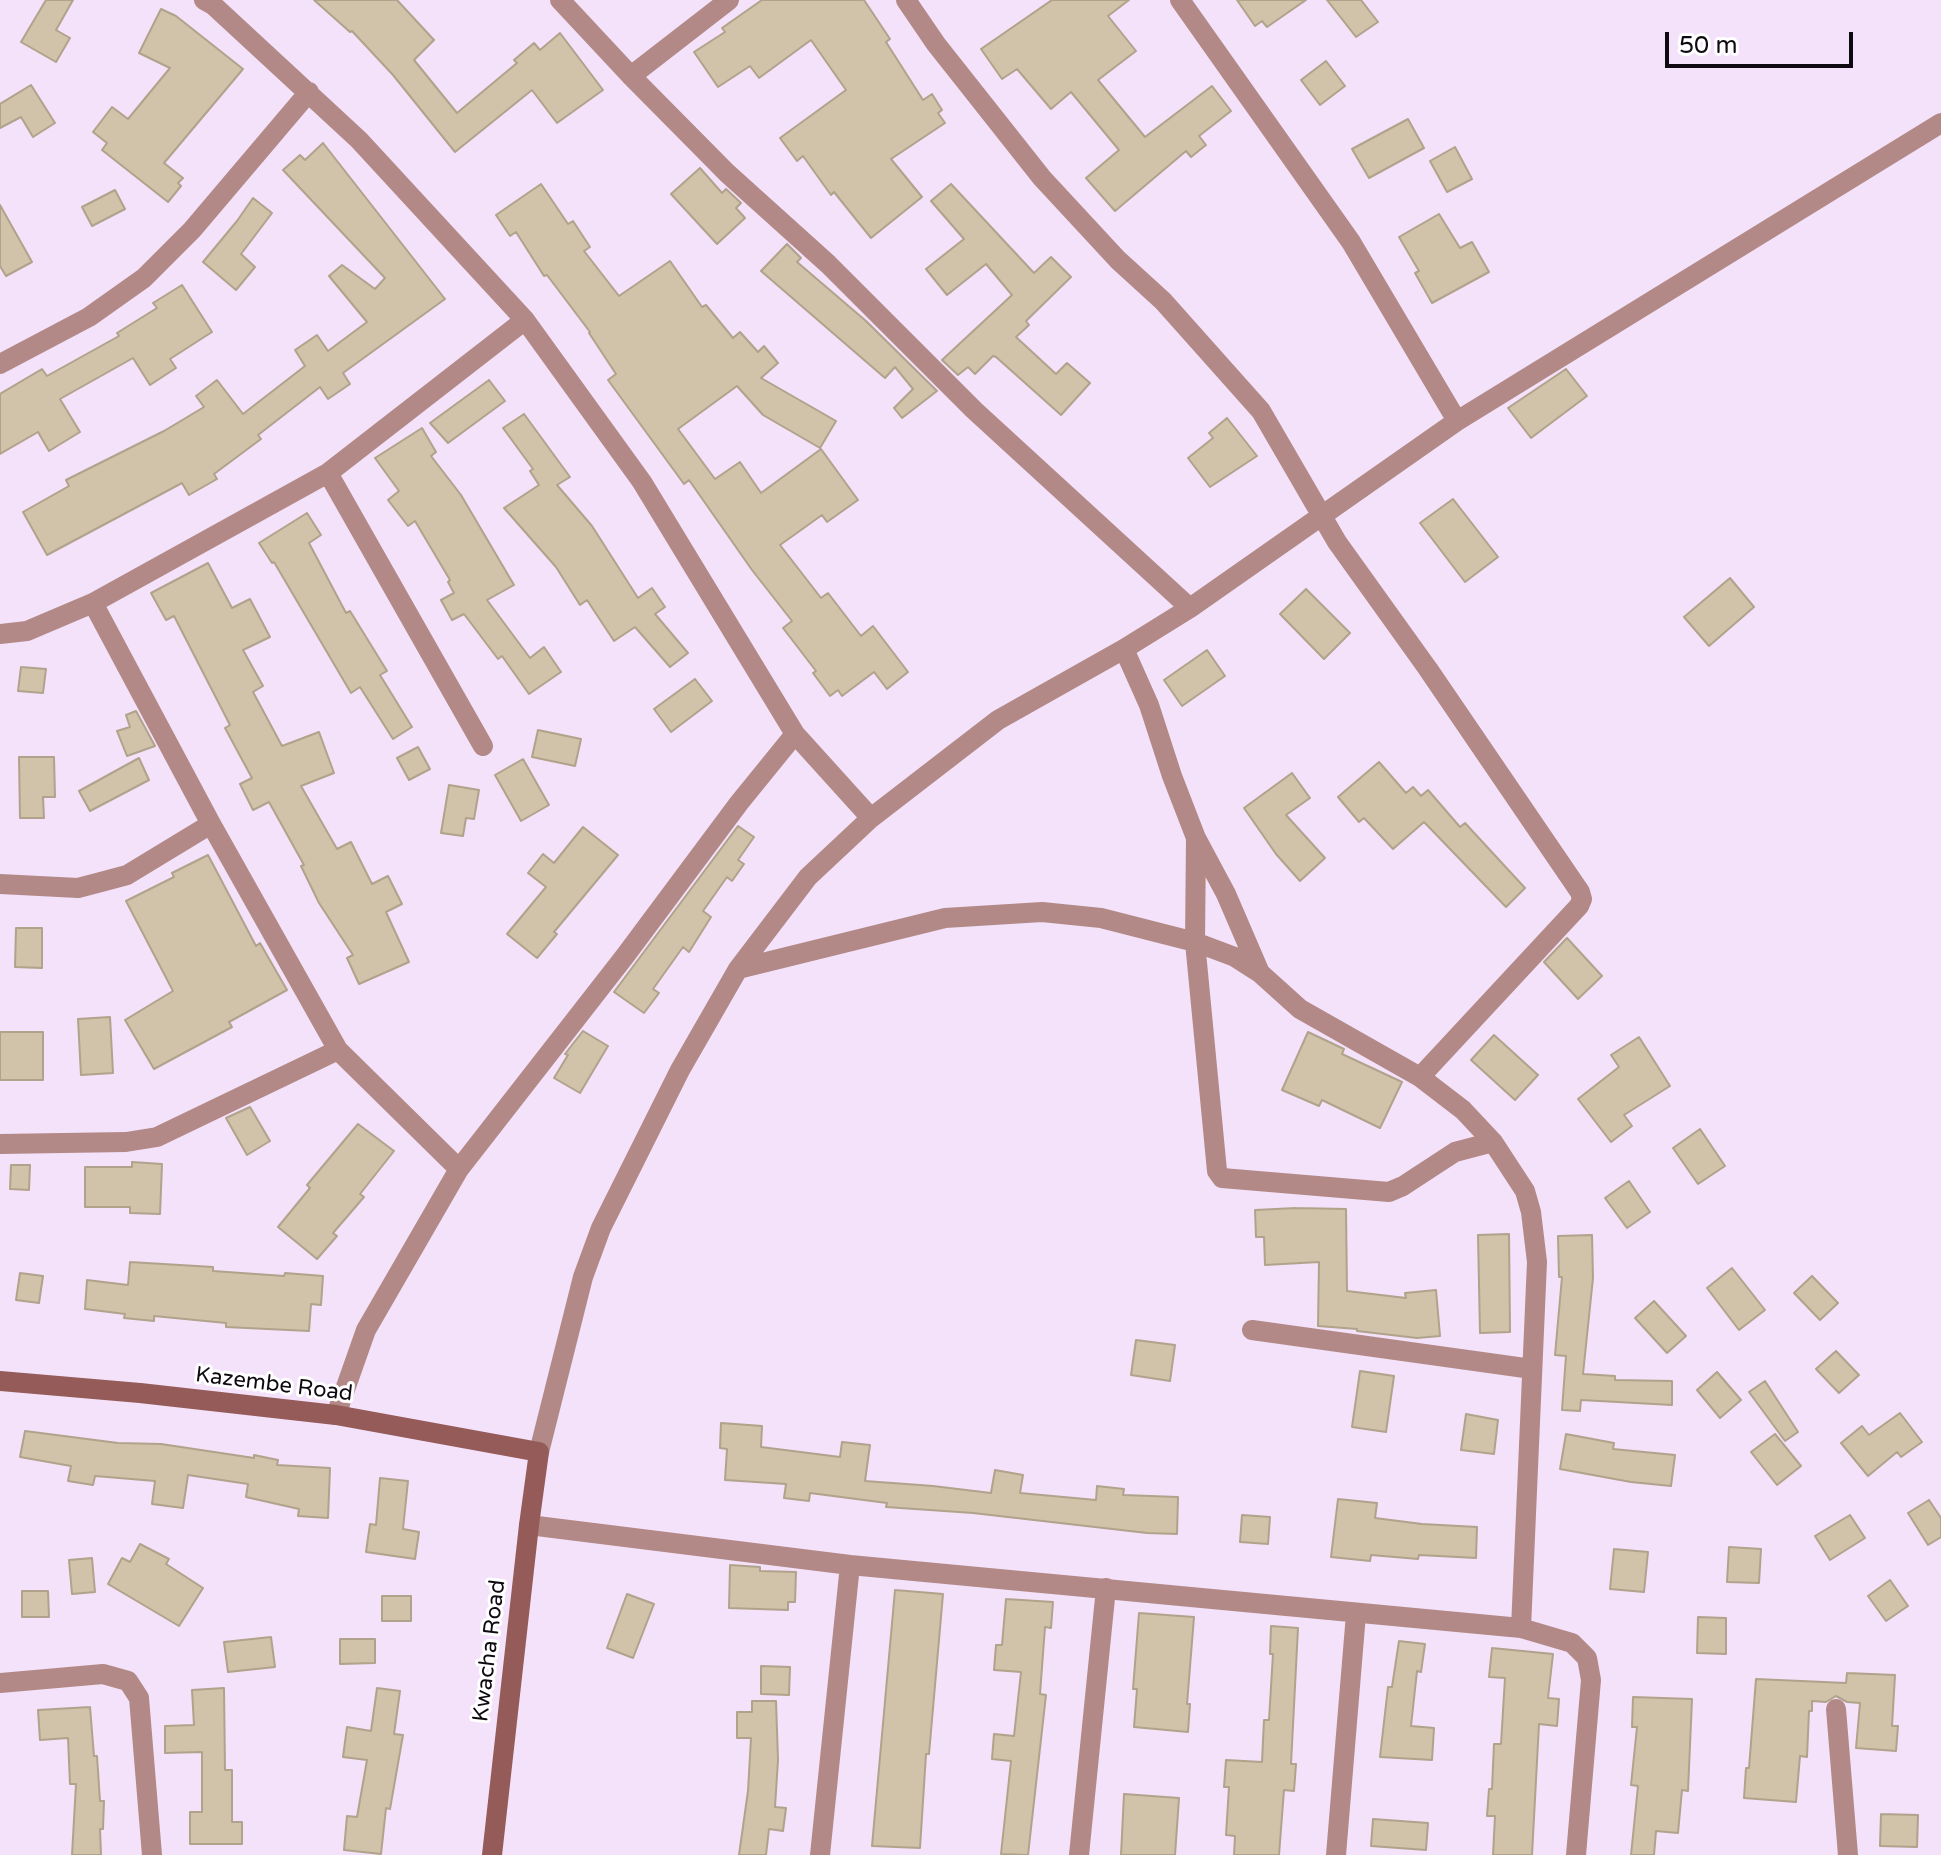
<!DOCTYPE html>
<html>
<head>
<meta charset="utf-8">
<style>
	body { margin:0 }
	#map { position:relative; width:1941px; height:1855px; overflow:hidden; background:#f3e2fa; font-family:"Varela Round",sans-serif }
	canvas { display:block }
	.scale { position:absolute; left:1665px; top:32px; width:188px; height:36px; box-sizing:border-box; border:4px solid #0f0911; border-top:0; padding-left:10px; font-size:24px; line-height:28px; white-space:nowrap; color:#0f0911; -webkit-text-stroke:6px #fff; paint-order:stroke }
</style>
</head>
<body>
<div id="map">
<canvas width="1941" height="1855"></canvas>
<div class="scale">50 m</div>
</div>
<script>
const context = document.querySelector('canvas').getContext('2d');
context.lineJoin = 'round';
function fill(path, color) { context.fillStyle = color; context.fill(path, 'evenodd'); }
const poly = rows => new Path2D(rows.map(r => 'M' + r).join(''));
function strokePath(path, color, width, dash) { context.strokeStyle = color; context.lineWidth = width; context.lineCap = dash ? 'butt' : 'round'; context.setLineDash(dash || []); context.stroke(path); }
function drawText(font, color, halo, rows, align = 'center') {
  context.font = font + ' "Varela Round",sans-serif'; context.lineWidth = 6; context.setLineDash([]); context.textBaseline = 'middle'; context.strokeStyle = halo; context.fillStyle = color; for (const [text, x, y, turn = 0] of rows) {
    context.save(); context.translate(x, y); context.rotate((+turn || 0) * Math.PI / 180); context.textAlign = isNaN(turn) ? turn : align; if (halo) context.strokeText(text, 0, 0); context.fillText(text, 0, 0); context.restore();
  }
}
const building = poly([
	[46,0,73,0,56,30,70,38,56,62,21,42,46,0],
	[314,0,397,0,434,40,414,60,457,113,517,63,514,60,534,43,540,50,560,33,603,90,557,123,532,90,455,152,393,75,352,31,350,32,314,0],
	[762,0,864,0,890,39,886,42,923,100,932,94,942,110,938,113,945,123,891,159,922,197,871,238,834,192,831,195,803,156,797,161,780,138,846,90,811,40,759,78,750,66,718,87,694,52,725,32,722,28,762,0],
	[1052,0,1129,0,1108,16,1136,51,1098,80,1145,137,1212,86,1231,111,1199,136,1206,145,1191,157,1186,151,1115,211,1086,178,1119,150,1071,92,1051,109,1017,69,1002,79,981,49,1052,0],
	[1237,0,1306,0,1267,27,1262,21,1255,26,1237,0],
	[1327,0,1361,0,1378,22,1356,37,1327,0],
	[161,9,176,16,243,69,164,163,183,178,178,183,181,186,168,202,102,150,107,143,93,132,112,107,128,119,170,68,139,53,161,9],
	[1326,61,1345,86,1320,105,1301,80,1326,61],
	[31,85,55,123,33,137,21,117,0,128,0,104,31,85],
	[1408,119,1424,148,1369,178,1352,149,1408,119],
	[323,143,445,299,343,373,350,384,328,399,320,387,258,435,261,439,214,474,217,479,189,495,182,483,47,555,23,512,69,486,66,480,164,431,204,407,196,396,217,380,243,414,305,366,295,350,317,335,328,351,367,322,329,276,342,265,375,289,385,278,283,170,300,155,305,160,323,143],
	[1455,147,1472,179,1447,192,1430,161,1455,147],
	[700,168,722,193,726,189,741,203,736,208,745,218,717,244,671,194,700,168],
	[541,184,568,224,573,221,590,247,584,251,619,296,670,261,702,307,706,305,733,338,740,332,758,352,764,346,778,363,761,378,836,421,820,448,763,415,737,386,678,429,715,479,740,462,761,493,821,449,858,500,827,522,822,515,780,545,821,598,828,593,861,636,873,626,908,672,887,689,874,672,842,696,838,690,830,696,813,673,816,671,783,628,792,621,752,570,689,480,684,484,608,380,616,374,589,333,590,332,547,275,544,276,516,232,510,236,496,215,541,184],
	[951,184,1034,273,1051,257,1071,277,1026,321,1029,325,1016,337,1056,374,1067,363,1090,383,1061,415,996,357,993,356,975,374,968,367,958,375,942,360,1012,295,986,264,947,295,926,269,964,239,931,201,951,184],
	[115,190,125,209,92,226,82,207,115,190],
	[253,198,272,213,241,254,255,267,236,290,203,262,237,221,253,198],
	[0,205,32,262,6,276,0,266,0,205],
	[1439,214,1460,248,1472,242,1489,272,1432,303,1415,273,1419,271,1399,237,1439,214],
	[787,244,801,258,797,262,866,321,937,391,902,418,894,408,913,389,895,367,885,378,761,271,787,244],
	[182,285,212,332,170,359,176,368,150,385,133,358,60,399,80,432,49,451,38,432,0,454,0,394,42,369,47,376,119,336,117,333,157,308,153,303,182,285],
	[1566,369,1587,396,1531,438,1508,408,1566,369],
	[489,380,505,401,448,443,430,423,489,380],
	[524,414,570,477,557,485,592,526,638,598,652,588,665,607,655,614,688,653,670,667,635,627,614,641,587,600,580,605,556,567,504,508,539,485,530,471,533,469,503,428,524,414],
	[1227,418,1257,456,1210,487,1188,458,1213,438,1209,433,1227,418],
	[422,428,436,452,431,456,461,495,514,585,487,600,530,658,544,647,561,672,529,694,502,656,498,659,464,614,452,620,441,600,454,593,448,582,450,580,415,521,408,526,388,500,399,491,375,458,422,428],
	[1453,499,1498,557,1465,582,1420,523,1453,499],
	[307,513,321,535,309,543,346,613,350,611,387,671,380,675,412,727,393,739,360,687,351,693,274,562,272,563,259,543,307,513],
	[208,563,232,608,250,599,270,637,243,650,263,686,253,692,282,746,319,732,334,773,301,786,337,849,351,842,372,884,388,876,402,904,386,912,409,962,359,984,347,958,353,955,319,903,301,866,304,865,269,802,253,810,240,784,252,778,225,728,230,725,174,616,166,620,151,593,208,563],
	[1730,578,1754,607,1709,646,1684,617,1730,578],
	[1306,589,1350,633,1324,659,1280,614,1306,589],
	[1207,650,1225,676,1182,706,1164,680,1207,650],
	[21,667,46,669,43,693,18,691,21,667],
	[695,679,712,701,671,732,654,709,695,679],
	[136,711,155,746,127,756,117,731,130,727,126,715,136,711],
	[538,730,581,739,575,766,532,757,538,730],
	[418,747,430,769,409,780,397,758,418,747],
	[19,757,54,757,55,797,43,797,44,818,20,818,19,757],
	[139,758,149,780,90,811,79,791,139,758],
	[523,759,549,805,521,821,495,775,523,759],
	[1379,762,1406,793,1413,787,1421,796,1428,790,1460,827,1465,823,1525,888,1506,907,1424,822,1393,849,1364,818,1359,822,1338,797,1379,762],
	[1292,773,1310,798,1286,815,1325,858,1300,881,1276,854,1244,808,1292,773],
	[449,785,479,790,474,819,466,818,463,836,441,833,449,785],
	[738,826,754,837,738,860,744,864,732,881,727,877,703,911,711,917,689,952,683,947,653,989,659,993,644,1013,614,992,738,826],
	[583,827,618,855,554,932,557,934,537,958,507,934,546,887,528,873,543,854,554,863,583,827],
	[208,855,256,946,260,943,287,990,229,1022,232,1027,154,1069,125,1020,173,991,126,901,174,877,172,873,208,855],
	[16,928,42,928,42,968,15,967,16,928],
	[1567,938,1602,976,1578,999,1544,962,1567,938],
	[110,1017,113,1073,81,1075,78,1019,110,1017],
	[583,1031,608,1046,580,1093,554,1078,568,1055,565,1054,583,1031],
	[0,1032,43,1032,43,1080,0,1080,0,1032],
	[1308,1032,1344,1049,1342,1054,1402,1082,1380,1128,1322,1100,1319,1106,1282,1090,1308,1032],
	[1494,1035,1538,1075,1515,1100,1471,1060,1494,1035],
	[1639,1037,1670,1086,1624,1115,1632,1126,1611,1142,1578,1099,1619,1067,1611,1055,1639,1037],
	[250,1107,270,1141,247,1155,226,1118,250,1107],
	[358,1124,394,1151,360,1194,364,1197,333,1233,337,1236,317,1259,278,1227,310,1188,307,1185,358,1124],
	[1700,1129,1725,1166,1698,1184,1673,1148,1700,1129],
	[132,1162,162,1164,160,1214,130,1213,130,1207,85,1207,85,1167,132,1167,132,1162],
	[11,1165,30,1165,29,1190,10,1189,11,1165],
	[1629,1181,1650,1212,1627,1228,1605,1198,1629,1181],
	[1296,1208,1346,1209,1347,1291,1406,1298,1405,1293,1436,1290,1440,1336,1417,1338,1357,1331,1357,1329,1318,1326,1319,1262,1265,1265,1264,1237,1256,1237,1255,1210,1296,1208],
	[1509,1234,1510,1332,1480,1333,1478,1235,1509,1234],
	[1592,1235,1593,1278,1583,1374,1615,1376,1615,1380,1672,1381,1672,1405,1581,1400,1580,1411,1562,1410,1566,1356,1555,1355,1562,1277,1559,1277,1558,1236,1592,1235],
	[130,1262,213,1267,213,1271,284,1276,285,1273,323,1276,321,1305,311,1304,309,1331,226,1327,226,1323,154,1316,154,1321,124,1318,125,1314,85,1309,87,1280,128,1285,130,1262],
	[1732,1268,1765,1310,1739,1330,1707,1288,1732,1268],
	[20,1273,43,1276,39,1303,16,1300,20,1273],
	[1812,1276,1838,1303,1820,1320,1794,1293,1812,1276],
	[1654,1301,1686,1336,1667,1353,1635,1318,1654,1301],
	[1136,1340,1175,1345,1170,1381,1131,1375,1136,1340],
	[1836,1351,1859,1375,1839,1393,1816,1369,1836,1351],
	[1360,1371,1394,1376,1386,1432,1352,1427,1360,1371],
	[1717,1372,1741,1400,1720,1418,1697,1390,1717,1372],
	[1765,1381,1798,1432,1785,1441,1749,1392,1765,1381],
	[1900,1413,1922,1442,1901,1457,1897,1452,1868,1476,1841,1443,1862,1426,1869,1435,1900,1413],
	[1466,1414,1498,1420,1494,1454,1461,1450,1466,1414],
	[721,1423,762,1426,761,1447,840,1457,842,1442,870,1445,865,1481,933,1486,991,1493,995,1470,1023,1475,1020,1493,1096,1500,1097,1486,1124,1489,1123,1495,1178,1497,1177,1534,1147,1533,973,1513,886,1507,887,1503,810,1493,809,1501,784,1498,786,1484,725,1480,727,1449,720,1448,721,1423],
	[25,1431,118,1443,161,1444,254,1458,254,1455,278,1460,277,1465,330,1468,328,1518,298,1516,299,1509,246,1497,248,1484,188,1475,183,1508,152,1504,155,1481,95,1476,93,1485,68,1481,71,1466,20,1457,25,1431],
	[1566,1434,1614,1443,1613,1449,1675,1455,1671,1486,1631,1482,1560,1469,1566,1434],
	[1775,1434,1801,1466,1777,1485,1751,1452,1775,1434],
	[380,1478,408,1481,403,1529,419,1532,415,1559,366,1552,370,1524,376,1525,380,1478],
	[1338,1499,1377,1503,1375,1518,1422,1524,1477,1527,1476,1558,1419,1555,1418,1559,1371,1555,1370,1561,1331,1557,1338,1499],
	[1929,1500,1941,1518,1941,1537,1928,1545,1908,1513,1929,1500],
	[1242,1515,1270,1517,1268,1544,1240,1542,1242,1515],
	[1850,1515,1865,1538,1830,1560,1815,1536,1850,1515],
	[140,1544,169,1559,166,1564,203,1588,179,1626,108,1584,122,1558,130,1562,140,1544],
	[1729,1547,1761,1549,1759,1583,1727,1582,1729,1547],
	[1614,1549,1648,1552,1644,1592,1610,1589,1614,1549],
	[92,1558,95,1592,72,1594,69,1560,92,1558],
	[730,1565,760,1567,760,1571,796,1572,795,1602,788,1602,788,1610,729,1608,730,1565],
	[1890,1580,1908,1606,1886,1621,1868,1596,1890,1580],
	[895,1590,943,1594,929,1754,926,1754,920,1848,872,1846,895,1590],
	[22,1591,48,1591,49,1617,22,1617,22,1591],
	[627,1594,654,1604,633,1658,607,1648,627,1594],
	[382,1596,411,1596,411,1621,382,1621,382,1596],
	[1006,1599,1053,1602,1051,1628,1045,1627,1040,1694,1046,1695,1028,1855,1001,1854,1011,1761,992,1759,994,1734,1014,1736,1021,1672,994,1670,996,1645,1002,1645,1006,1599],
	[1139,1613,1194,1617,1187,1704,1190,1704,1188,1732,1134,1727,1137,1689,1133,1689,1139,1613],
	[1698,1617,1726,1618,1726,1654,1697,1653,1698,1617],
	[1271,1626,1298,1628,1291,1764,1296,1764,1294,1791,1284,1790,1279,1855,1234,1855,1235,1836,1226,1835,1229,1787,1224,1787,1226,1760,1262,1762,1264,1720,1269,1720,1273,1654,1270,1654,1271,1626],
	[271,1637,275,1667,228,1672,224,1642,271,1637],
	[340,1639,375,1639,375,1663,340,1664,340,1639],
	[1399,1641,1425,1644,1421,1672,1417,1671,1411,1726,1434,1728,1432,1760,1380,1757,1388,1687,1392,1687,1399,1641],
	[1492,1648,1553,1654,1548,1698,1559,1699,1557,1726,1539,1724,1532,1855,1493,1855,1495,1816,1487,1816,1489,1789,1492,1789,1494,1744,1501,1744,1505,1678,1489,1677,1492,1648],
	[761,1666,790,1667,789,1695,761,1694,761,1666],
	[1847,1673,1895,1675,1892,1726,1898,1726,1896,1751,1856,1748,1860,1703,1847,1702,1836,1696,1826,1702,1812,1701,1812,1711,1809,1711,1807,1757,1800,1756,1796,1802,1744,1798,1746,1768,1749,1768,1756,1679,1846,1683,1847,1673],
	[224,1688,225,1770,232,1770,232,1822,242,1822,242,1844,190,1844,190,1812,202,1812,202,1752,165,1753,165,1726,194,1725,192,1690,224,1688],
	[377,1688,400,1691,394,1734,403,1735,390,1809,386,1808,381,1854,344,1850,347,1816,357,1817,367,1760,343,1757,347,1727,371,1731,377,1688],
	[1633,1697,1692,1699,1688,1791,1682,1790,1678,1833,1656,1831,1654,1855,1631,1855,1638,1786,1631,1785,1637,1727,1632,1727,1633,1697],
	[752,1701,776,1701,778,1760,775,1807,786,1808,783,1831,769,1829,766,1855,739,1855,748,1791,751,1738,737,1738,737,1712,752,1712,752,1701],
	[90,1707,94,1756,97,1756,100,1801,104,1801,103,1829,100,1829,101,1855,72,1855,76,1784,70,1784,68,1738,40,1740,38,1710,90,1707],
	[1124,1794,1179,1798,1175,1855,1121,1855,1124,1794],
	[1881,1814,1918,1815,1917,1847,1880,1846,1881,1814],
	[1373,1819,1428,1823,1426,1850,1371,1846,1373,1819]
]);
const minor = poly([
	[204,0,213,5,359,140,525,320,642,482,795,734,739,803,625,956,459,1169,366,1330,336,1415],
	[560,0,631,76,727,173,828,264,974,410,1190,608],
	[906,0,936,44,1042,178,1118,260,1163,301,1261,411,1337,542,1428,669,1580,892,1582,899,1579,906,1420,1077],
	[1180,0,1351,242,1457,421],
	[631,76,729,0],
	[0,364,89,317,144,278,192,230,309,92],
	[328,473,483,746],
	[0,634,27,631,93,603],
	[1124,649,1149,705,1172,776,1196,838,1226,894,1260,973],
	[795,734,871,818],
	[1196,838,1195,942,1217,1171,1222,1178,1389,1192,1403,1186,1455,1152,1493,1142],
	[0,884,78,888,101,882,127,875,211,824],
	[738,969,945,918,1042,912,1101,918,1195,942,1235,957,1260,973,1300,1009,1420,1077,1463,1110,1493,1142,1525,1191,1531,1212,1537,1262,1521,1628],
	[338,1050,211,824,93,603,328,473,525,320],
	[0,1144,126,1142,157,1137,338,1050,459,1169],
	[1252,1330,1532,1369],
	[539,1452,583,1277,601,1228,680,1070,738,969,808,877,871,818,998,720,1124,649,1190,608,1457,421,1941,123],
	[529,1525,850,1565,1521,1628,1572,1643,1587,1658,1591,1680,1576,1855],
	[0,1683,103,1674,128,1681,139,1698,152,1855],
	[1836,1709,1848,1855],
	[820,1855,850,1565],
	[1079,1855,1106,1588],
	[1336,1855,1356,1614]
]);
const secondary = poly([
	[0,1381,140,1393,336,1415,539,1452,529,1525,492,1855]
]);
const streetNames = [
	["Kazembe Road",274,1385,7],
	["Kwacha Road",490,1651,-83]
];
fill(building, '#d1c2aa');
strokePath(building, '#b1a28b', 2);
strokePath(minor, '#b28986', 20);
strokePath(secondary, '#955b58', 20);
drawText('22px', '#0f0911', '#fff', streetNames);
</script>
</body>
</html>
